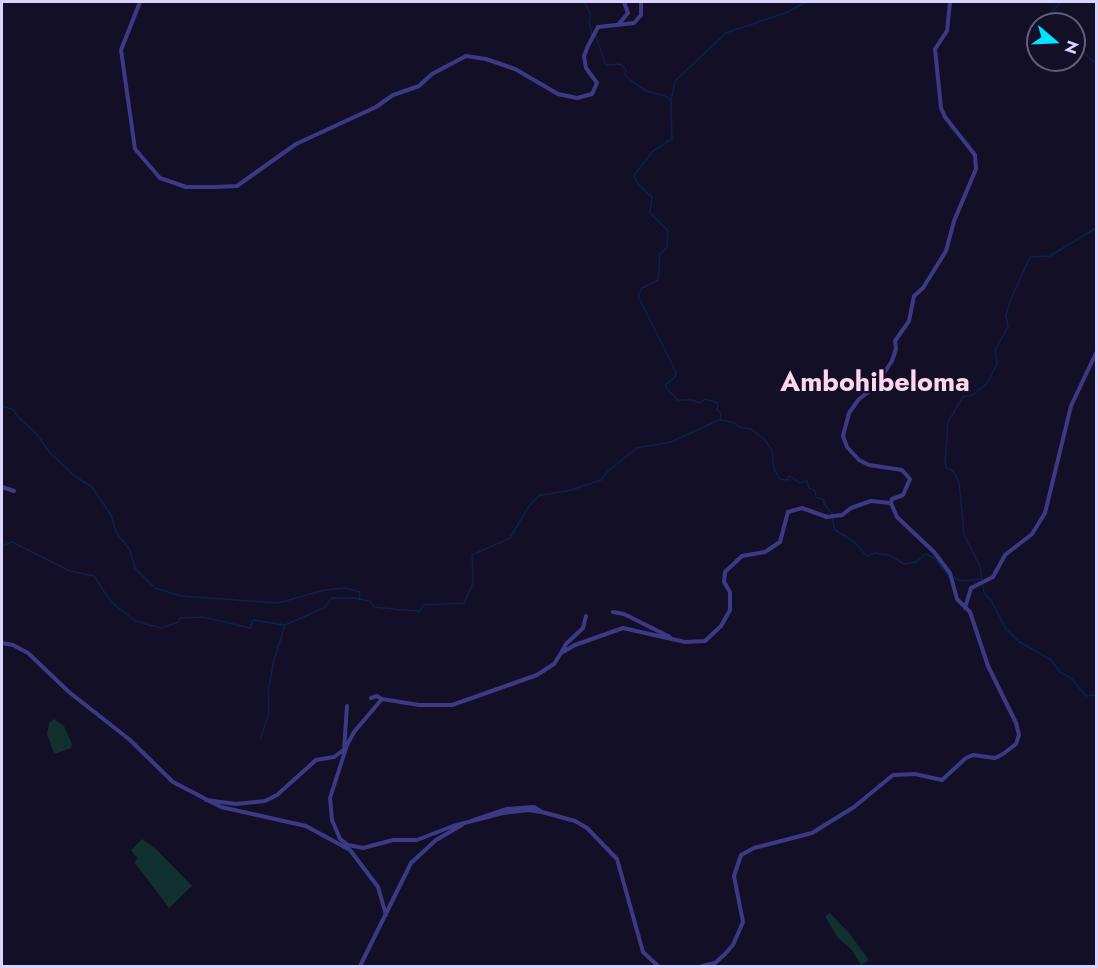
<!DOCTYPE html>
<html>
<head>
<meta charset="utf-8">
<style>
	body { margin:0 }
	#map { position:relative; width:1098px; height:968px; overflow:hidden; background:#130f26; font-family:Jost,sans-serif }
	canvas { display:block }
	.frame { position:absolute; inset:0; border:3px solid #d9d4ff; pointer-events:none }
	.north { position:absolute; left:1026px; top:12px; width:60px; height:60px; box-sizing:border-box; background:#130f26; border:2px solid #625e7d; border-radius:50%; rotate:109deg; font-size:16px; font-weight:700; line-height:24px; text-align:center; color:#d9d4ff }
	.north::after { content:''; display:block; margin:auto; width:21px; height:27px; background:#00e5ff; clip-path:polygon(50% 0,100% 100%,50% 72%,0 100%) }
</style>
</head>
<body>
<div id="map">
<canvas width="1098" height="968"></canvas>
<div class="frame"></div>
<div class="north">N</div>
</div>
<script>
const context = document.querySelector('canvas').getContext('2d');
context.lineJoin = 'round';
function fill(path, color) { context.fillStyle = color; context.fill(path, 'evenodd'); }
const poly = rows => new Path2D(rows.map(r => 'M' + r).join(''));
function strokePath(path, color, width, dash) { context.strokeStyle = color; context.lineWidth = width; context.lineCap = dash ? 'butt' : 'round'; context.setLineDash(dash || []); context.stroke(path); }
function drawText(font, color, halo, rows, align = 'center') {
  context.font = font + ' Jost,sans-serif'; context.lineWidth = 4.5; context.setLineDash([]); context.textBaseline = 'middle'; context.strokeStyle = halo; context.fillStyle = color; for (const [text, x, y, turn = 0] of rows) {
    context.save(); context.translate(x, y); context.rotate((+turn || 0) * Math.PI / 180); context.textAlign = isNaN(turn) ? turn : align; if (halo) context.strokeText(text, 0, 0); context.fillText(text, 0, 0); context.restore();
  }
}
const green = poly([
	[54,719,64,726,72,744,71,748,54,754,47,734,49,723],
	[142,839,156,849,192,886,169,908,135,863,137,858,131,850],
	[830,913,849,933,869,960,861,965,852,950,838,938,825,916]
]);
const stream = poly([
	[584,2,591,14,589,21,592,35],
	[1046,24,1046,18,1061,2],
	[596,37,606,65,620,64,626,70,625,75,634,83,647,91,668,97,671,101,672,139,653,151,634,175,638,184,652,197,650,213,668,231,667,247,660,254,658,280,642,288,638,296,676,372,675,377,665,385,667,389,678,400,693,400,700,403,705,399,716,402,718,404,717,410,721,413,720,420,732,422,742,428,751,429,764,439,772,450,774,469,780,479,787,480,790,476,800,483,807,481,809,488,815,491,816,497,824,500,824,504,832,513,834,529,854,542,867,556,875,553,889,555,904,564,916,562,926,554,934,558,949,576],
	[1074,39,1082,51,1096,64],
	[671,101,675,81,726,33,788,12,806,2],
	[1096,228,1050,256,1030,257,1010,301,1006,316,1008,327,995,350,997,364,988,382,973,395,963,397,948,422,945,462,946,468,953,471,959,482,964,535,980,566,984,593,991,600,1006,629,1018,641,1051,660,1060,672,1071,678,1086,696,1096,695],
	[2,406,14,410,17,416,35,432,51,454,76,477,92,487,111,515,116,532,130,550,135,568,155,588,181,596,278,603,325,590,345,588,360,592,359,600],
	[2,546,12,542,70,571,94,576,111,602,134,620,145,624,161,628,179,622,180,618,203,617,250,628,253,620,284,625],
	[953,578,963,581,981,579],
	[260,739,269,714,268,692,274,660,285,625,324,608,332,598,353,598,370,601,374,607,403,610,420,611,423,605,464,603,473,583,472,555,510,538,529,506,540,495,568,491,601,480,608,471,637,448,671,442,719,420]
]);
const minor = poly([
	[140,2,121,50,135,149,160,178,186,187,214,187,237,186,296,144,376,107,393,95,419,86,432,74,466,56,486,59,515,69,558,94,577,98,592,94,597,83,586,68,584,56,588,46,598,27,634,23,641,15,641,2],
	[618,25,628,13,624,2],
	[2,487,14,491],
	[965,608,971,588,993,577,1005,555,1032,534,1045,513,1071,406,1096,353],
	[613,612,624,614,670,637],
	[2,643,13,645,28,653,69,692,130,740,173,782,221,807,306,826,350,850,378,887,386,915],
	[561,653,566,644,583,628,586,616],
	[371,698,377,696,382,699],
	[344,750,347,706],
	[206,800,236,804,265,801,277,795,316,760,334,757,345,749],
	[542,812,528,810,503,813,453,826,417,840,393,840,363,848,348,845,340,839,332,820,330,798,347,745,354,732,382,699,419,705,452,705,537,675,554,664,561,653,575,645,623,628,685,642,705,641,721,626,730,610,730,592,724,582,725,572,742,556,765,552,780,542,788,512,802,508,827,517,842,515,851,508,871,501,891,503],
	[471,821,507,809,534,807,542,812,575,821,587,828,617,859,643,952,658,966],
	[360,966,411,863,436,840,462,825],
	[702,966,715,963,724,955,733,945,743,922,734,876,741,855,754,848,812,833,854,807,893,775,915,774,942,780,966,758,973,755,995,758,1003,754,1016,744,1019,735,1016,723,988,666,970,612,957,599,950,573,934,552,897,517,891,503,892,499,903,495,910,479,902,470,869,465,859,460,847,447,843,436,849,413,859,399,874,388,892,361,896,349,895,341,909,321,914,296,923,288,946,251,954,221,976,169,975,155,945,117,941,108,935,49,947,31,950,2]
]);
const quarterNames = [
	["Ambohibeloma",875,384]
];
fill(green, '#12302f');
strokePath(stream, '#0c2248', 1.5);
strokePath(minor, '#3d3a85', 4);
drawText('bold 27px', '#ffd6f0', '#130f26', quarterNames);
</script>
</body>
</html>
